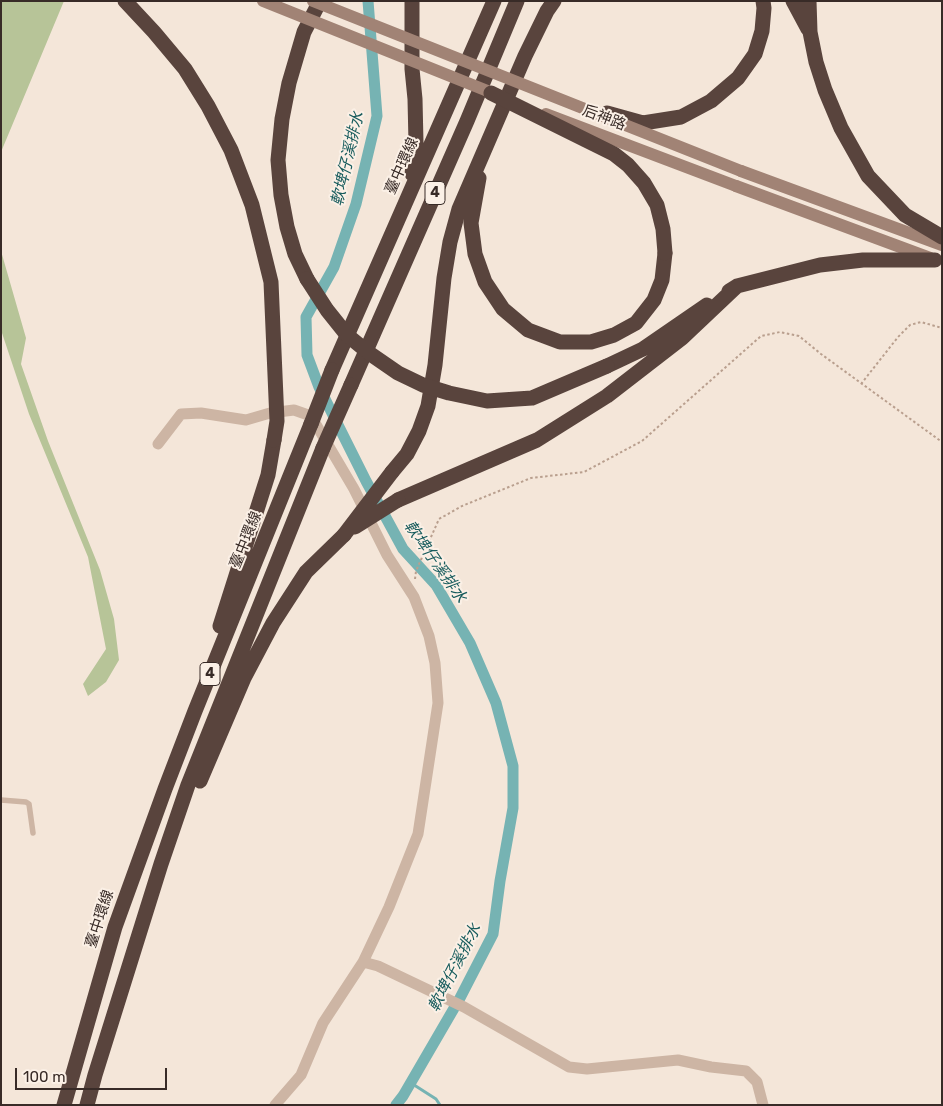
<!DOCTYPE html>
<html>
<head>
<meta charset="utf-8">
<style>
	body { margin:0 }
	#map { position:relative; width:943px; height:1106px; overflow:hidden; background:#f4e6d9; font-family:Rubik,sans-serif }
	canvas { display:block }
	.frame { position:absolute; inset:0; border:2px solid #382b27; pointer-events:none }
	.scale { position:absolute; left:15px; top:1068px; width:152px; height:22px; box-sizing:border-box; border:2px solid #382b27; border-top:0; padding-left:6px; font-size:15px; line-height:18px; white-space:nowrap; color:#382b27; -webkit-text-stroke:4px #fbf0e6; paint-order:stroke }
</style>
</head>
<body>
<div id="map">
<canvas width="943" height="1106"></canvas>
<div class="frame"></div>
<div class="scale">100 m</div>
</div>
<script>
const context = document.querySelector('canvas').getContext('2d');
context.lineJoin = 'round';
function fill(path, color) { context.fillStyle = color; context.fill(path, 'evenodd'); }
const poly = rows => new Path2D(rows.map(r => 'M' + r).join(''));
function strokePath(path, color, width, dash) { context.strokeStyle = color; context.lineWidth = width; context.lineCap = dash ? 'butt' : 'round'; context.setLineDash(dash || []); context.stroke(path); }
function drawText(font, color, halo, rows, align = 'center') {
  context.font = font + ' Rubik,"Noto Sans TC",sans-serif'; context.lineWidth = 4; context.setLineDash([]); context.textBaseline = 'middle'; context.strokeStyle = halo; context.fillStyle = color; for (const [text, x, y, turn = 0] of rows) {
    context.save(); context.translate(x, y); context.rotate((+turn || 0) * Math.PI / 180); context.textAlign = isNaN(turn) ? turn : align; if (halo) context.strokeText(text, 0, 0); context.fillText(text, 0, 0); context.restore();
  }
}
const green = poly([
	[1,1,64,1,1,152],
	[1,251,26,338,21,364,48,441,100,570,114,619,119,660,106,682,88,696,83,684,106,649,88,557,29,414,1,330]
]);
const stream = poly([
	[411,1083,436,1099,440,1105]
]);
const canal = poly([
	[368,1,377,116,356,204,334,267,306,317,307,355,319,387,366,481,403,549,436,585,470,643,496,703,513,766,513,808,500,881,493,934,460,998,403,1096,396,1105]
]);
const path = poly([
	[861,384,898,337,910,325,921,322,942,328],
	[415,579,416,571,439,519,462,506,531,478,584,472,642,441,761,336,780,332,799,336,821,354,942,442]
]);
const lane = poly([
	[1,800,26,802,29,804,33,833]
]);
const street = poly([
	[158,444,181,414,201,413,246,420,270,413,294,410,311,416,354,489,387,555,414,597,429,636,435,663,438,703,418,834,389,907,363,962,323,1023,301,1075,275,1105],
	[363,962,378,966,464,1007,569,1067,587,1069,678,1060,711,1067,746,1071,757,1082,763,1105]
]);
const secondary = poly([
	[741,171,942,245],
	[736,186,930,258]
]);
const highway = poly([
	[412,1,412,69,415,99,416,143,412,174],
	[793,1,808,29],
	[809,1,810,32,816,62,825,90,841,128,868,176,905,215,942,237],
	[607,113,643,123,681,117,711,101,738,78,755,54,762,31,764,8,763,1],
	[479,178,471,223,475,254,485,282,503,309,528,330,560,342,591,342,614,335,636,323,654,300,662,280,665,253],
	[307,279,295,254,287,227,281,195,278,160,282,119,289,83,304,32,320,1],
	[729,291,737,286,820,265,863,260,935,260],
	[607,366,643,349,707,305],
	[332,370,494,1],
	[351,385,467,121,517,1],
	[392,472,407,454,419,431,428,406,435,365,444,278,450,242,459,209,525,56,547,11,554,1],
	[398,500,537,440,607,396,682,338,737,286],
	[220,626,268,475,274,440],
	[200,781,244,678,273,623,306,572,344,535],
	[64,1105,115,927,165,789,195,711,311,424],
	[87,1105,95,1075,161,864,188,785,323,448]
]);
const secondaryBridge = poly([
	[263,1,500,96],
	[313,1,741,171],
	[546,114,736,186]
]);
const highwayBridge = poly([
	[125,1,154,32,185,69,208,106,231,150,252,205,271,282,277,421,274,440],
	[491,93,614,154,628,165,644,183,657,205,663,229,665,253],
	[307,279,327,310,347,335,369,353,398,373,423,385,449,393,487,401,532,398,607,366],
	[311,424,332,370],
	[323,448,351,385],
	[355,527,398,500],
	[344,535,392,472]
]);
const shields = [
	[435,193,20],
	[210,674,20]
];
const shieldNames = [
	["4",435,193],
	["4",210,674]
];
const streetNames = [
	["后神路",604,118,21],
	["臺中環線",402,166,-66],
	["臺中環線",246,540,-68],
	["臺中環線",100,919,-72]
];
const waterNames = [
	["軟埤仔溪排水",348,159,-77],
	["軟埤仔溪排水",435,562,55],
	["軟埤仔溪排水",455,968,-63]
];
fill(green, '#b7c498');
strokePath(stream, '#76b3b3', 3);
strokePath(canal, '#76b3b3', 11);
strokePath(path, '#b99f8e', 2, [2.5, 2.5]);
strokePath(lane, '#cdb5a4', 5.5);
strokePath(street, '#cdb5a4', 11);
strokePath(secondary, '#a18375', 12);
strokePath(highway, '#59443d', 15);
strokePath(secondaryBridge, '#a18375', 12);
strokePath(highwayBridge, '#59443d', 15);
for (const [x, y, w] of shields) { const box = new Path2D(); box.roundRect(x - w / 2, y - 11.5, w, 23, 4); context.fillStyle = '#fbf0e6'; context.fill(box); strokePath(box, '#382b27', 1); }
drawText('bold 14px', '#382b27', null, shieldNames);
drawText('15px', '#382b27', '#fbf0e6', streetNames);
drawText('italic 16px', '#185c5d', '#fbf0e6', waterNames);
</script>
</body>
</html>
